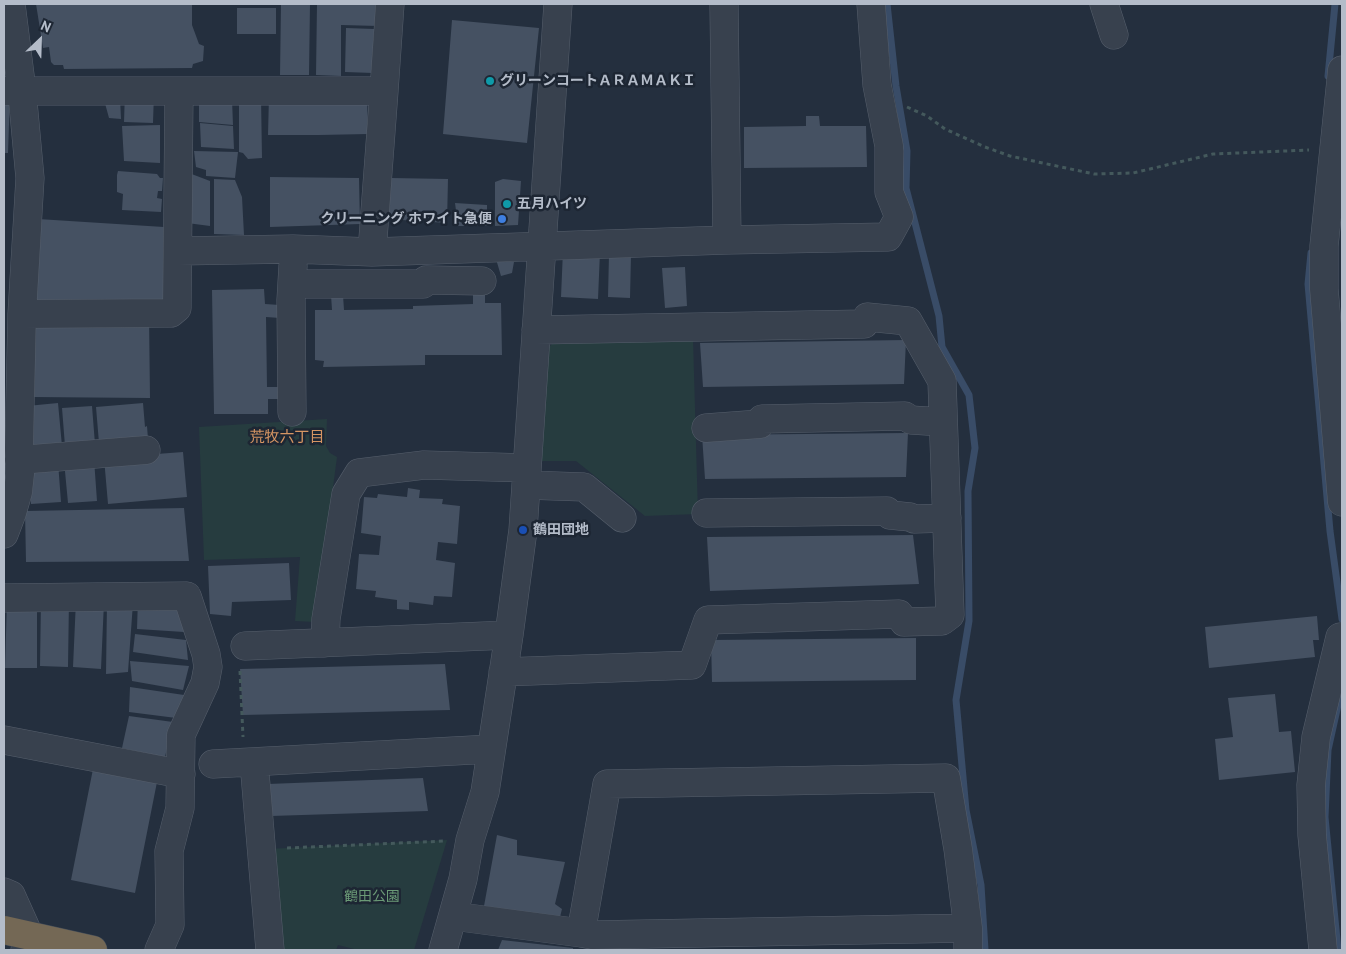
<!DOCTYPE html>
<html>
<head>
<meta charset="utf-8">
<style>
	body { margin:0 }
	#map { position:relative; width:1346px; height:954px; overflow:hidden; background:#242f3e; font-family:"PT Sans",sans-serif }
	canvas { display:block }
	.frame { position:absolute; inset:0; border:5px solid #b4bcc9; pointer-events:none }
	.north { position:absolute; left:15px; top:15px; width:50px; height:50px; -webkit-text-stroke:4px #1d2633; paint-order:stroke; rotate:24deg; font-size:14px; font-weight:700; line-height:20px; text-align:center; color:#b4bcc9 }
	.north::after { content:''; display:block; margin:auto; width:18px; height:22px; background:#b4bcc9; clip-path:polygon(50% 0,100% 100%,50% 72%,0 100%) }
</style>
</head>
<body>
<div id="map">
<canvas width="1346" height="954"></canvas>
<div class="frame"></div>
<div class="north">N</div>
</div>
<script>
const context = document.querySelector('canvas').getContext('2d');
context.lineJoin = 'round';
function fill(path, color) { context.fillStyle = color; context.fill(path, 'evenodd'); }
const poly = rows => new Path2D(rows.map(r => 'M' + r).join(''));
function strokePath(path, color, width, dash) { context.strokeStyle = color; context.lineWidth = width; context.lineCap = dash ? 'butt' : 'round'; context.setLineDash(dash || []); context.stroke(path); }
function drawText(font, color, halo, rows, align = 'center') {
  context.font = font + ' "PT Sans","Noto Sans JP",sans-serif'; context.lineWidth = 5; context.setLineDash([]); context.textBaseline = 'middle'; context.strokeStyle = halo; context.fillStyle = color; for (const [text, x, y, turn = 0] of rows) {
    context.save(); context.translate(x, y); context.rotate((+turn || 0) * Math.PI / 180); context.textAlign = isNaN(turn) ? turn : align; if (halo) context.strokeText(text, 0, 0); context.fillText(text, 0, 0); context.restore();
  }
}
const green = poly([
	[693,338,698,514,645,516,576,461,537,461,548,348,556,340],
	[327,419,326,446,330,453,337,457,315,622,295,621,300,557,204,560,199,427],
	[447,840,414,950,358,950,338,945,336,950,276,950,267,849]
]);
const stream = poly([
	[887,4,896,86,907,151,906,188,939,316,942,347,969,395,975,448,968,491,969,621,956,700,966,810,981,885,985,950],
	[1328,76,1335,4],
	[1311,253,1308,284,1330,531,1342,619],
	[1338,950,1325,817,1328,750,1342,687]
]);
const building = poly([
	[36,4,192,4,192,25,199,44,204,46,203,61,193,64,192,68,64,69,63,65,54,65,51,62,49,47,43,48],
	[281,4,310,4,309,75,280,75],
	[317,4,379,4,378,26,341,25,341,76,316,75],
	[237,8,276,8,276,34,237,34],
	[452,20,539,28,527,143,443,134],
	[346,28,374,29,373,73,345,72],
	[125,91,154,93,153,123,124,122],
	[199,94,232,99,233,125,199,122],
	[269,95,367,96,368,134,319,135,268,135],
	[4,96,10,96,8,153,4,153],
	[103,96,120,97,121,119,109,118],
	[239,96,261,96,262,158,248,159,243,153,239,152],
	[806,116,819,116,820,126,866,126,867,167,744,168,744,127,806,126],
	[200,123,233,126,234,149,201,147],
	[160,125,160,163,124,161,122,126],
	[194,151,238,152,235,178,206,176,206,170,196,167],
	[118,171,157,174,160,178,163,178,162,191,158,191,157,198,162,199,161,212,122,210,123,194,117,192,117,175],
	[189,173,210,181,210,226,187,223],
	[270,177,359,178,360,224,270,227],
	[391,178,448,179,447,223,387,219],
	[214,179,235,180,242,197,244,235,214,234],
	[503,179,521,181,518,225,495,226,495,182],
	[455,203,487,205,487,226,458,226],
	[38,219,164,227,164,311,29,311],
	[563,250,600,252,598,299,561,297],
	[609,254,631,255,630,298,608,297],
	[496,259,514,262,512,273,501,276],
	[685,267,687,306,665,308,662,268],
	[264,289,265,304,280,305,280,318,266,317,267,387,280,387,280,399,268,399,268,414,214,414,212,290],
	[485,291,485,303,501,303,502,355,425,355,425,365,323,367,324,361,315,360,315,310,332,310,331,295,343,295,344,310,413,309,413,306,473,304,473,292],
	[149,315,150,398,32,397,29,319],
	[906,340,904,384,703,387,700,343],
	[58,403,62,446,30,449,27,406],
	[143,403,145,427,147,426,148,439,99,443,96,407],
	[92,406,95,444,65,446,62,408],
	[908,433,906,477,705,479,702,435],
	[183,452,187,497,108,504,104,458],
	[94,459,97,501,68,503,64,461],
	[58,462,61,502,31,504,28,465],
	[408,488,420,490,419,498,443,499,442,504,460,506,457,544,438,542,436,560,455,563,452,597,434,596,433,605,409,602,409,610,397,609,397,600,375,597,376,591,356,589,359,554,379,555,381,536,361,533,364,497,377,498,378,494,407,497],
	[184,508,189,561,26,562,25,511],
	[913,535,919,584,710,591,707,537],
	[289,563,291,600,232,602,231,616,210,614,208,566],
	[138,598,179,606,184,632,137,629],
	[41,599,69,599,68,667,40,666],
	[7,600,37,600,37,668,5,668],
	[76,600,104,602,101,669,73,667],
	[107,601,133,603,128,672,106,674],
	[1317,616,1319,640,1313,640,1315,657,1209,668,1205,627],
	[135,634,186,640,188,660,133,652],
	[916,638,916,680,712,682,711,640],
	[130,661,189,666,183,690,132,681],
	[445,664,450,710,243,715,240,669],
	[130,687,184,695,184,719,129,712],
	[1275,694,1279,732,1291,731,1295,772,1219,780,1215,739,1233,737,1228,698],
	[129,716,173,722,165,757,122,748],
	[93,769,157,782,135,893,71,880],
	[423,778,428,811,271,816,268,784],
	[497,835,517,840,517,855,565,862,555,904,562,909,560,917,484,906],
	[502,940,573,948,573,950,498,950]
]);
const path = poly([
	[907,107,927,116,945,129,985,147,1010,156,1094,174,1133,173,1213,154,1309,150],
	[240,671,243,737],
	[287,848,445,841]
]);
const minor = poly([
	[11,4,22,91,30,178,22,314],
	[724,4,727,240],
	[1104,4,1114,35],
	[1342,70,1324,246,1324,289,1342,502],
	[4,91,179,91,177,308,171,313,22,314,19,449,20,474,18,492,12,513,4,534],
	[179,91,384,91,372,252],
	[384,91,390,4],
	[178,251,293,249,372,252,727,240,888,237,899,217,889,192,889,146,877,85,871,4],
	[292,284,423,284,426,280,482,281],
	[292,412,291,300,293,266],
	[706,428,760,424,762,419,905,416,911,420,943,422],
	[19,460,146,450],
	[526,485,584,487,622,518],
	[706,513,887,511,890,515,910,517,914,519,947,518],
	[4,598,187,596,206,654,208,667,205,683,181,735,180,808,169,851,170,925,159,950],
	[325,643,326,619,346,494,359,473,424,465,527,468],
	[245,646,509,635],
	[503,672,692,665,708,620,899,614,904,622,942,621,950,615,942,381,908,321,867,317,864,324,536,330],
	[4,740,181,774],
	[254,762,270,950],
	[213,764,491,749],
	[4,892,11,895,29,935,25,950],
	[453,916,581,933,607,784,946,778,958,849,968,928,968,950],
	[581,933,592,935,968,928],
	[443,950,463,879,470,840,485,792,509,635,523,530,558,4],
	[1323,950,1312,835,1311,785,1316,737,1340,637]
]);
const highway = poly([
	[4,930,93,950]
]);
const markers = [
	[490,81,5,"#0f9aa8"],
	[507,204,5,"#0f9aa8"],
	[502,219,5,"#3f7fe0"],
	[523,530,5,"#1a4fb4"]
];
const poiNames = [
	["グリーンコートＡＲＡＭＡＫＩ",500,81],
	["五月ハイツ",517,204],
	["クリーニング ホワイト急便",492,219,"right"],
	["鶴田団地",533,530]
];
const parkNames = [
	["鶴田公園",372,897]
];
const neighbourhoodNames = [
	["荒牧六丁目",287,438]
];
fill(green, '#263c3f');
strokePath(stream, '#394c67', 7);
fill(building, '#455162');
strokePath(minor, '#565f6c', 29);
strokePath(highway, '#434c59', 29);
strokePath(path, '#44595c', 3, [4, 4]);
strokePath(minor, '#38414e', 28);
strokePath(highway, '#746855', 28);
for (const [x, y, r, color] of markers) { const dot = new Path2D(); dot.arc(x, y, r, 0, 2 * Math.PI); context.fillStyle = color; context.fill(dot); strokePath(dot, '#1d2633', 2); }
drawText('bold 14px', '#b4bcc9', '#1d2633', poiNames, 'left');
drawText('14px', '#6b9a76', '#1d2633', parkNames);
drawText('15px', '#d59563', '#1d2633', neighbourhoodNames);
</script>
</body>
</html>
